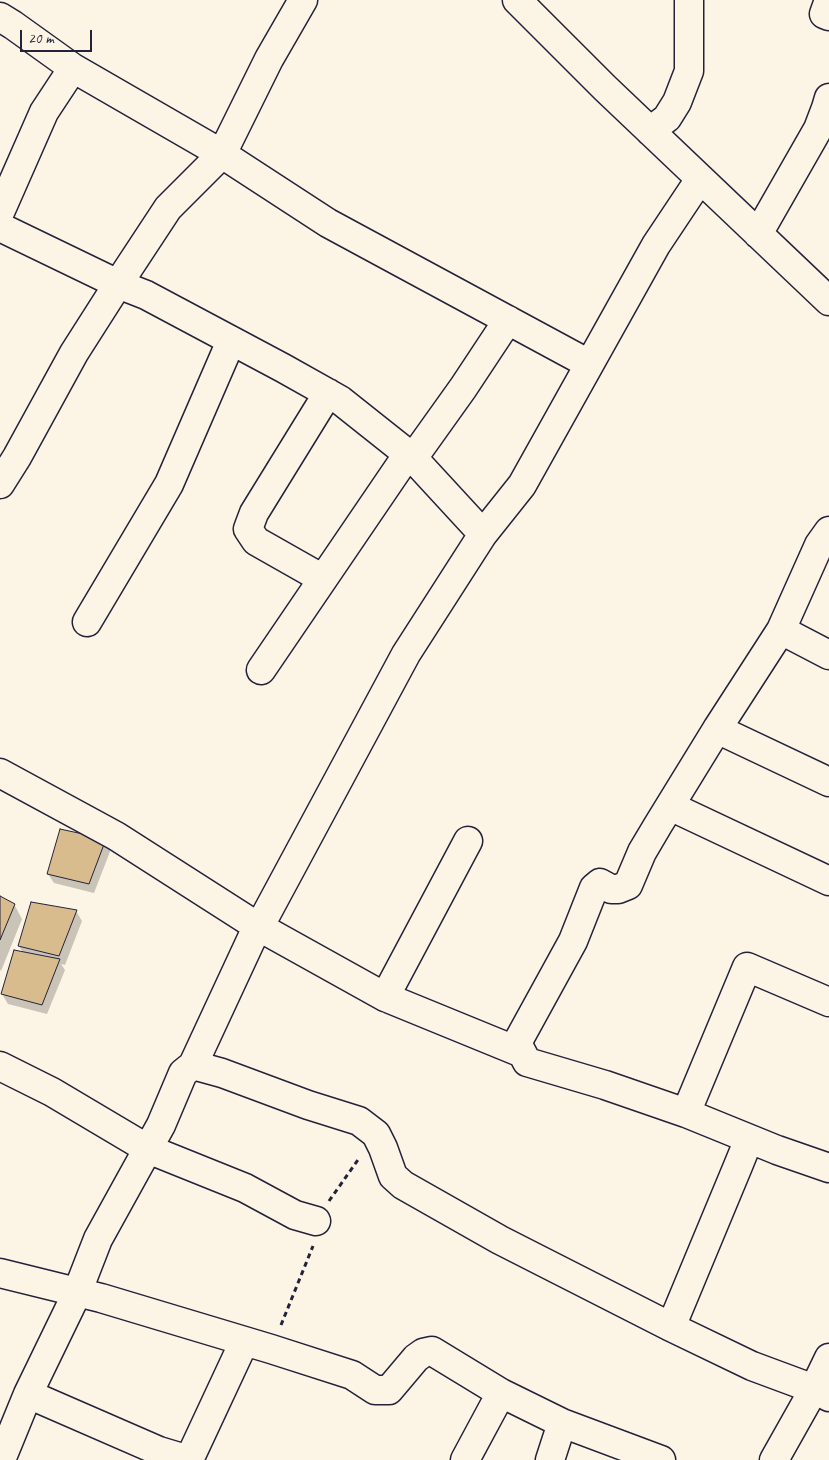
<!DOCTYPE html>
<html>
<head>
<meta charset="utf-8">
<style>
	body { margin:0 }
	#map { position:relative; width:829px; height:1460px; overflow:hidden; background:#fcf5e5; font-family:Caveat,sans-serif }
	canvas { display:block }
	.scale { position:absolute; left:20px; top:30px; width:72px; height:22px; box-sizing:border-box; border:2px solid #22223b; border-top:0; padding-left:6px; font-size:15px; line-height:18px; white-space:nowrap; color:#22223b; -webkit-text-stroke:4px #fcf5e5; paint-order:stroke }
</style>
</head>
<body>
<div id="map">
<canvas width="829" height="1460"></canvas>
<div class="scale">20 m</div>
</div>
<script>
const context = document.querySelector('canvas').getContext('2d');
context.lineJoin = 'round';
function fill(path, color) { context.fillStyle = color; context.fill(path, 'evenodd'); }
const poly = rows => new Path2D(rows.map(r => 'M' + r).join(''));
function strokePath(path, color, width, dash) { context.strokeStyle = color; context.lineWidth = width; context.lineCap = dash ? 'butt' : 'round'; context.setLineDash(dash || []); context.stroke(path); }
const shadow = poly([
	[105,840,111,849,94,893,54,883,48,874],
	[0,897,14,904,22,919,1,971,0,970],
	[76,911,82,921,65,965,61,964,65,970,47,1014,8,1004,2,994,15,951,23,953,19,946]
]);
const building = poly([
	[60,829,106,839,89,884,47,874,60,829],
	[0,896,15,904,0,940,0,896],
	[31,902,77,910,59,956,18,946,31,902],
	[14,950,60,959,42,1005,1,994,14,950]
]);
const path = poly([
	[329,1201,360,1157],
	[281,1325,313,1246]
]);
const minor = poly([
	[517,0,605,88,829,301],
	[829,0,824,14,829,16],
	[0,17,13,25,73,68,222,154,328,223,589,364],
	[650,131,667,118,677,102,689,71,689,0],
	[0,212,44,112,73,68],
	[0,227,118,284,168,208,222,154,269,59,303,0],
	[758,234,818,129,826,108,829,98],
	[413,458,463,388,508,320],
	[0,484,17,457,74,353,118,284,146,295,283,368,340,400,413,458,483,534],
	[829,531,819,545,781,630,717,729,658,825,642,852,628,885,618,889,611,889,600,883,594,888,573,941,517,1043,527,1062,605,1085,686,1113,777,1150,829,1168],
	[323,579,256,541,248,529,254,513,328,393],
	[87,622,169,484,231,341],
	[781,630,829,655],
	[261,670,408,454],
	[717,729,829,782],
	[0,773,116,836,252,923,385,997,522,1053],
	[670,806,829,881],
	[385,997,468,841],
	[193,1065,258,925,263,920,406,654,483,534,522,485,656,245,700,179],
	[0,1066,52,1092,148,1149,245,1188,295,1215,316,1221],
	[686,1113,747,967,829,1002],
	[0,1273,101,1298,271,1349,352,1375,375,1390,389,1390,416,1358,423,1353,432,1351,501,1393,562,1423,661,1460],
	[671,1327,738,1166,749,1139],
	[28,1394,159,1451,189,1460],
	[1,1460,28,1394,77,1293,98,1239,161,1125,183,1073,193,1065,222,1073,308,1105,359,1121,376,1134,383,1148,393,1176,403,1185,500,1240,671,1327,752,1366,814,1389,829,1397],
	[189,1460,244,1342],
	[465,1460,501,1393],
	[550,1460,562,1423],
	[774,1460,814,1389,829,1358]
]);
fill(shadow, '#0003');
fill(building, '#d8bc8d');
strokePath(building, '#22223b', 1);
strokePath(minor, '#22223b', 31);
strokePath(path, '#22223b', 3, [5, 4]);
strokePath(minor, '#fcf5e5', 28);
</script>
</body>
</html>
